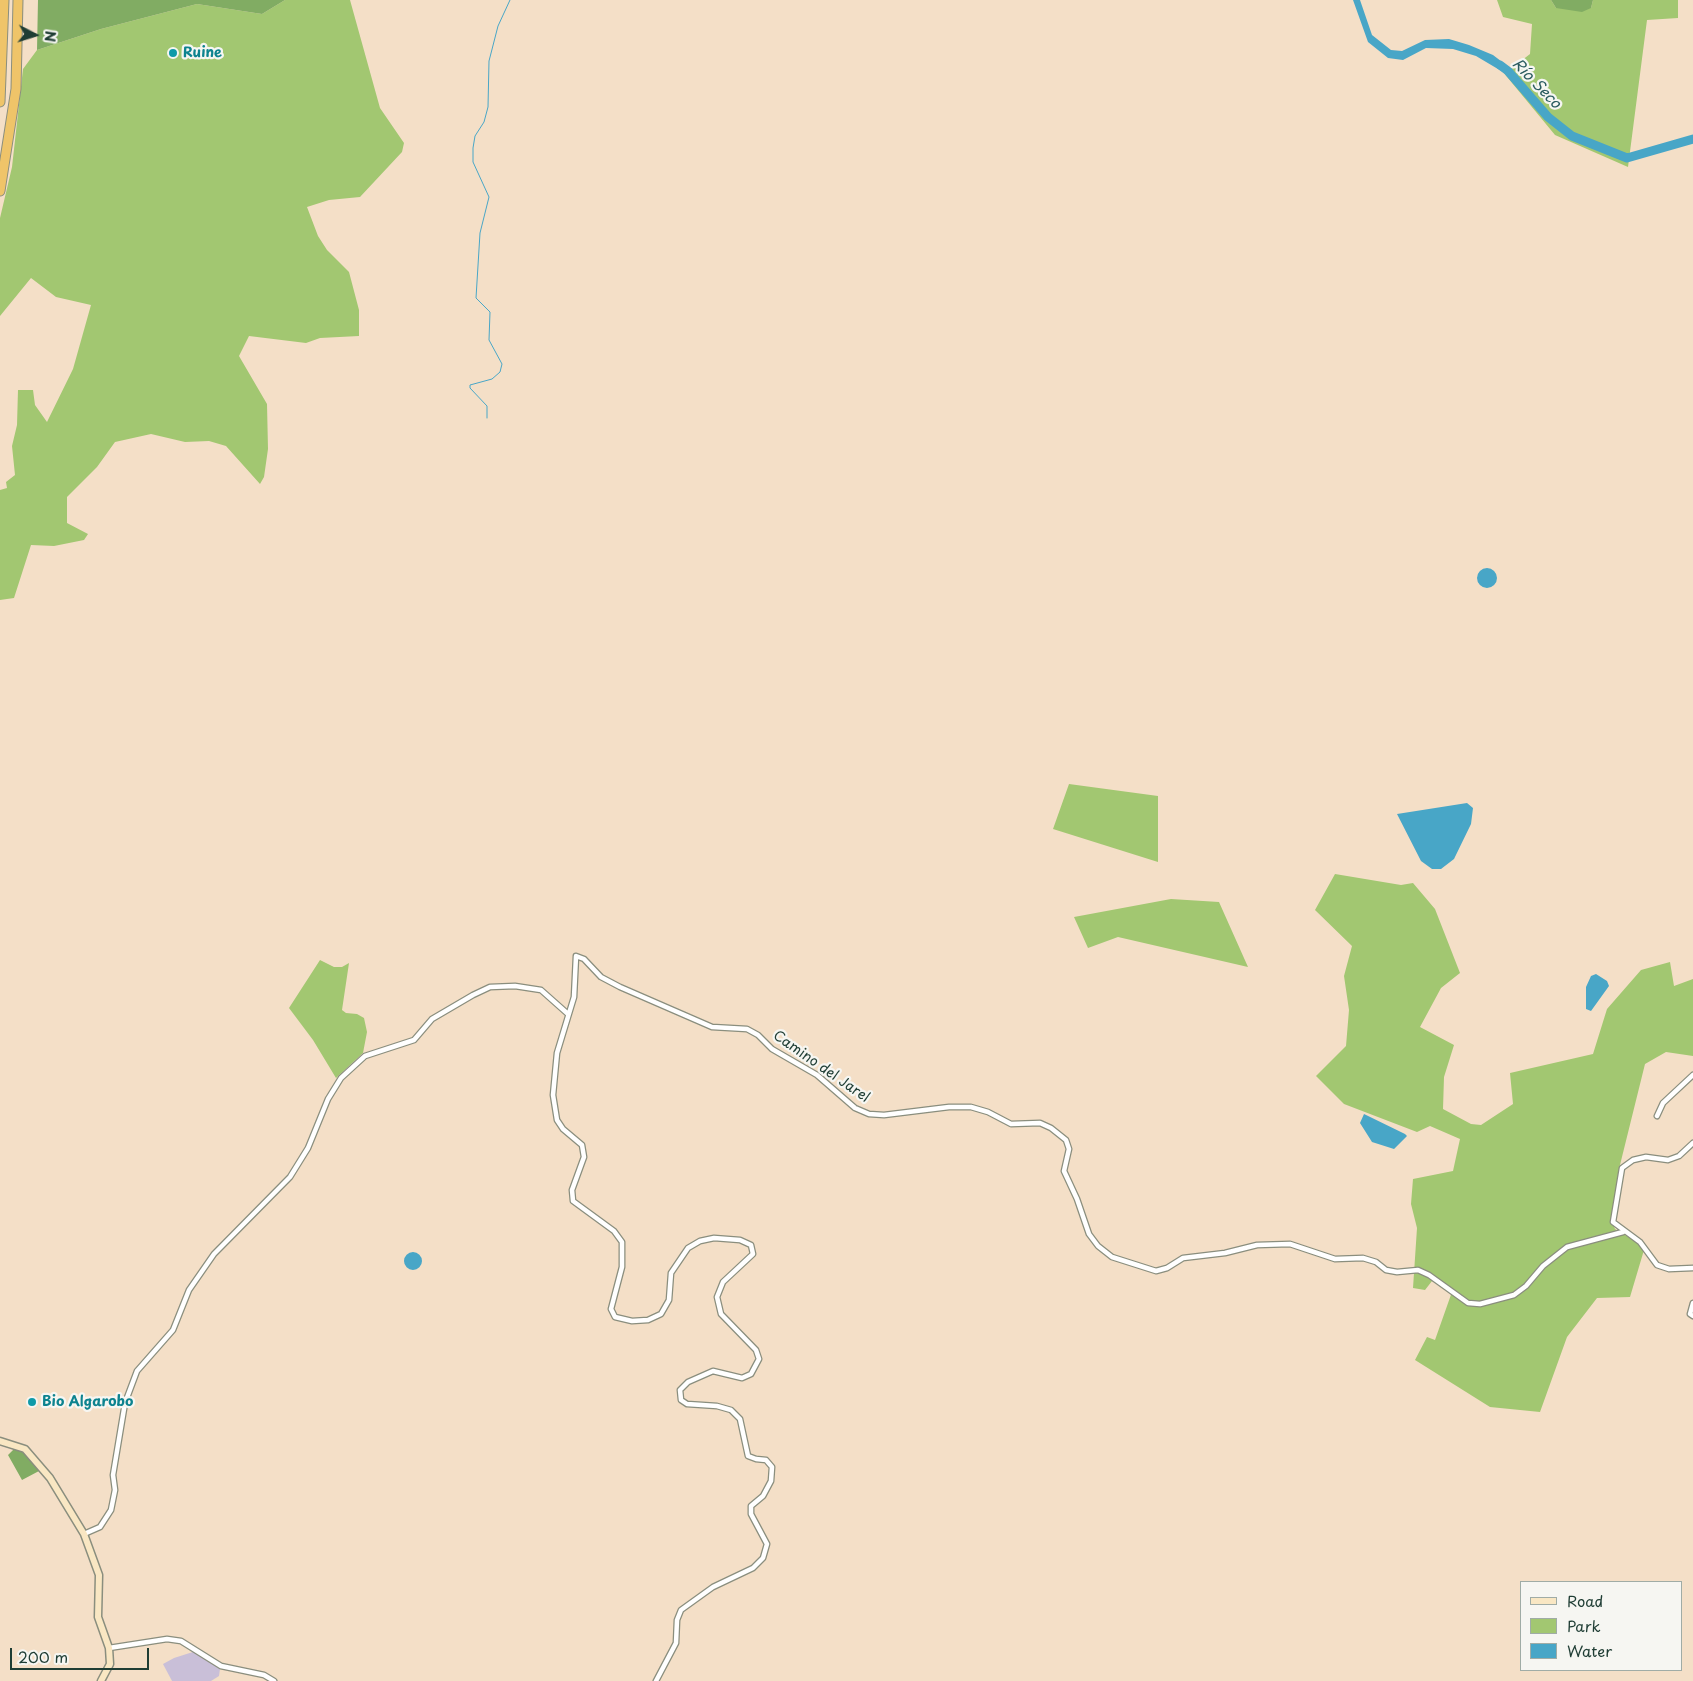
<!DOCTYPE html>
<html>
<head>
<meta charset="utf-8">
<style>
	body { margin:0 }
	#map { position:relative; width:1693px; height:1681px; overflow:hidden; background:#f4dfc7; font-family:"Playpen Sans",sans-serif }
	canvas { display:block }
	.legend { position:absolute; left:1520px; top:1581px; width:162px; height:90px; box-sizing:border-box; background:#f6f6f2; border:1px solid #a0aca6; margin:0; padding:6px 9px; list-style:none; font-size:15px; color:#1f3d34 }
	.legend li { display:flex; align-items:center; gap:10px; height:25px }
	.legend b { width:25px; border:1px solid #a0aca6 }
	.north { position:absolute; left:10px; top:10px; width:50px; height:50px; -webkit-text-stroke:4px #f6f6f2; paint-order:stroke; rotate:95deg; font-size:14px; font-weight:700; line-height:20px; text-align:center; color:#1f3d34 }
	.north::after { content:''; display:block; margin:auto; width:18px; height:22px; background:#1f3d34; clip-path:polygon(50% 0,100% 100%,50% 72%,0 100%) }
	.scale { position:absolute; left:10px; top:1648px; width:139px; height:22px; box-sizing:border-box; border:2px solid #1f3d34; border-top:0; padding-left:6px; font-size:15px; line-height:18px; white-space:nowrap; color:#1f3d34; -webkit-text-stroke:4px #f6f6f2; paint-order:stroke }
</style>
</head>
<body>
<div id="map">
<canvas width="1693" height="1681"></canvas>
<ul class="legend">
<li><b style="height:6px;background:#f9e7c3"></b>Road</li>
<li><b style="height:14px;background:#a2c771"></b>Park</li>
<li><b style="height:14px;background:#48a6c7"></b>Water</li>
</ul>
<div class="north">N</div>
<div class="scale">200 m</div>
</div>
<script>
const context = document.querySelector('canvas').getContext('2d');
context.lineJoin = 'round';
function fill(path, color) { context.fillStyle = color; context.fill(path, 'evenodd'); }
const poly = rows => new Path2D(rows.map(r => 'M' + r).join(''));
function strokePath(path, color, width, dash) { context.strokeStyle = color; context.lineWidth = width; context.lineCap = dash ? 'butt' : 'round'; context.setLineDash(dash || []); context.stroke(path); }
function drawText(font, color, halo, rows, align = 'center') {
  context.font = font + ' "Playpen Sans",sans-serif'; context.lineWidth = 4.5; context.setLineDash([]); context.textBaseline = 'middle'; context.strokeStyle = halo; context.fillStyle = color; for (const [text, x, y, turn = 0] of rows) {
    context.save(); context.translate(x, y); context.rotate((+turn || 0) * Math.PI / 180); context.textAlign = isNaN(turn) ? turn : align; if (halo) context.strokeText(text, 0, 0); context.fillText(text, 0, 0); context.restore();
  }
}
const industrial = poly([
	[196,1651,220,1669,219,1676,211,1681,172,1681,163,1664,174,1658]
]);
const green = poly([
	[285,0,350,0,380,108,404,143,402,152,360,197,329,200,307,207,318,236,327,250,349,272,359,310,359,336,320,338,306,343,249,336,239,356,267,404,268,449,264,477,260,484,226,446,209,441,185,442,151,434,115,442,97,467,67,497,67,523,88,534,84,540,54,546,31,545,14,598,0,600,0,490,7,488,6,482,15,475,12,446,17,425,18,390,33,390,35,405,47,422,73,369,91,305,56,297,31,278,0,316,0,218,12,167,23,69,37,50,101,29,197,4,262,14],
	[1497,0,1551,0,1556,8,1591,8,1593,0,1678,0,1678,18,1647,20,1628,167,1555,135,1503,72,1508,71,1530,54,1532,24,1503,17],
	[1069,784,1158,796,1158,862,1053,829],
	[1335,874,1401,885,1413,883,1435,909,1460,973,1441,988,1420,1027,1454,1045,1444,1077,1443,1109,1471,1124,1481,1125,1513,1104,1510,1073,1593,1054,1607,1009,1641,970,1670,962,1674,986,1693,979,1693,1056,1666,1052,1645,1064,1619,1169,1611,1219,1615,1229,1635,1241,1644,1250,1630,1297,1597,1298,1567,1337,1540,1412,1490,1407,1415,1360,1427,1337,1435,1340,1453,1289,1432,1281,1425,1290,1413,1288,1417,1228,1411,1204,1413,1179,1453,1171,1460,1139,1430,1126,1417,1132,1344,1104,1316,1076,1346,1046,1349,1010,1344,976,1352,946,1315,910],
	[1171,899,1219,902,1248,967,1118,937,1088,948,1074,917],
	[320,960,334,967,342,967,349,963,342,1010,346,1013,357,1014,364,1018,367,1032,363,1053,336,1078,313,1040,289,1008]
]);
const forest = poly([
	[38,0,285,0,262,14,197,4,101,29,37,50],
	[1551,0,1593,0,1591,8,1582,12,1556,8],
	[15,1448,24,1453,39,1471,22,1480,8,1455]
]);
const water = poly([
	[1353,0,1360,0,1372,35,1391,50,1402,51,1425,40,1449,39,1469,45,1493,55,1510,68,1503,72,1476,56,1453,49,1426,48,1403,60,1388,58,1368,42],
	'1477 578a10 10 0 1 1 20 0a10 10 0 1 1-20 0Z',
	[1467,803,1473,808,1471,824,1454,859,1441,869,1432,869,1421,861,1397,814],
	[1596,974,1607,981,1609,986,1591,1011,1586,1009,1586,987,1591,976],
	[1364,1114,1405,1134,1407,1136,1394,1149,1372,1142,1360,1123],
	'404 1261a9 9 0 1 1 18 0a9 9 0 1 1-18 0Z'
]);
const stream = poly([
	[487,418,487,406,470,388,470,385,492,379,500,372,502,364,489,340,490,312,476,298,480,233,489,197,473,162,473,148,475,136,484,122,488,107,489,61,498,26,510,0]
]);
const river = poly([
	[1500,65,1508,71,1548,117,1572,136,1627,158,1693,139]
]);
const street = poly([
	[1657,1116,1663,1103,1693,1075],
	[1693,1143,1679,1156,1668,1160,1646,1157,1633,1160,1622,1168,1613,1222,1640,1242,1657,1265,1669,1269,1693,1268],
	[1693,1303,1690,1314,1693,1316],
	[84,1534,100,1527,111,1510,115,1490,113,1475,125,1403,137,1371,173,1330,189,1290,214,1254,290,1177,308,1148,328,1099,341,1078,365,1056,414,1040,432,1019,473,995,490,987,515,986,541,990,568,1014],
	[109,1648,167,1639,181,1641,221,1666,264,1675,274,1681],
	[656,1681,676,1643,677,1620,681,1610,713,1587,753,1568,763,1558,767,1544,751,1514,751,1506,763,1496,771,1481,772,1467,766,1460,756,1459,748,1456,740,1419,731,1410,717,1406,687,1404,681,1400,680,1390,688,1382,713,1371,742,1378,751,1374,759,1359,756,1350,721,1314,717,1297,723,1282,753,1254,751,1245,740,1240,714,1238,700,1241,688,1248,671,1273,669,1300,661,1314,648,1320,632,1321,615,1317,611,1309,622,1267,622,1242,614,1231,573,1201,572,1190,584,1157,582,1145,563,1129,557,1120,553,1095,557,1053,574,997,576,956,584,959,601,977,620,987,712,1027,747,1029,758,1035,772,1049,817,1075,855,1108,869,1114,884,1115,949,1107,971,1107,988,1112,1011,1124,1040,1123,1051,1128,1066,1140,1069,1149,1064,1171,1077,1199,1089,1234,1098,1246,1112,1257,1156,1271,1167,1268,1183,1258,1225,1253,1257,1245,1290,1244,1335,1259,1363,1258,1376,1262,1386,1270,1397,1272,1418,1270,1429,1275,1468,1303,1480,1304,1514,1295,1526,1286,1543,1266,1567,1247,1623,1232]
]);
const secondary = poly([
	[0,1441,25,1449,50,1478,84,1534,99,1575,98,1617,109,1648,110,1664,101,1681]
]);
const highway = poly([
	[0,102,4,0],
	[0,191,16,89,18,0]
]);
const markers = [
	[173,53,5,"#0f9aa8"],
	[32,1402,5,"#0f9aa8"]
];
const cultureNames = [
	["Ruine",183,53],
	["Bio Algarobo",42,1402]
];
const streetNames = [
	["Camino del Jarel",821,1067,35]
];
const waterNames = [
	["Río Seco",1536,84,46]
];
fill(industrial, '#c9bfd8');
fill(green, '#a2c771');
fill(forest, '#81ac63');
fill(water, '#48a6c7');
strokePath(stream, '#48a6c7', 1);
strokePath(river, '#48a6c7', 9);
strokePath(street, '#8a8e7e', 7);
strokePath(secondary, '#8a8e7e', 9);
strokePath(highway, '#8a8e7e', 11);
strokePath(street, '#fff', 4.5);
strokePath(secondary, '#f9e7c3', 6);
strokePath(highway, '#efc469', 9);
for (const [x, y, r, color] of markers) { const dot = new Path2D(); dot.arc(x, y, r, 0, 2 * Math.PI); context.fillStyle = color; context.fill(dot); strokePath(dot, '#f6f6f2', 2); }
drawText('bold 14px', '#0d838f', '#f6f6f2', cultureNames, 'left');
drawText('14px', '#1f3d34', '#f6f6f2', streetNames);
drawText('italic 15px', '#2b5c60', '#f6f6f2', waterNames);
</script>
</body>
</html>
